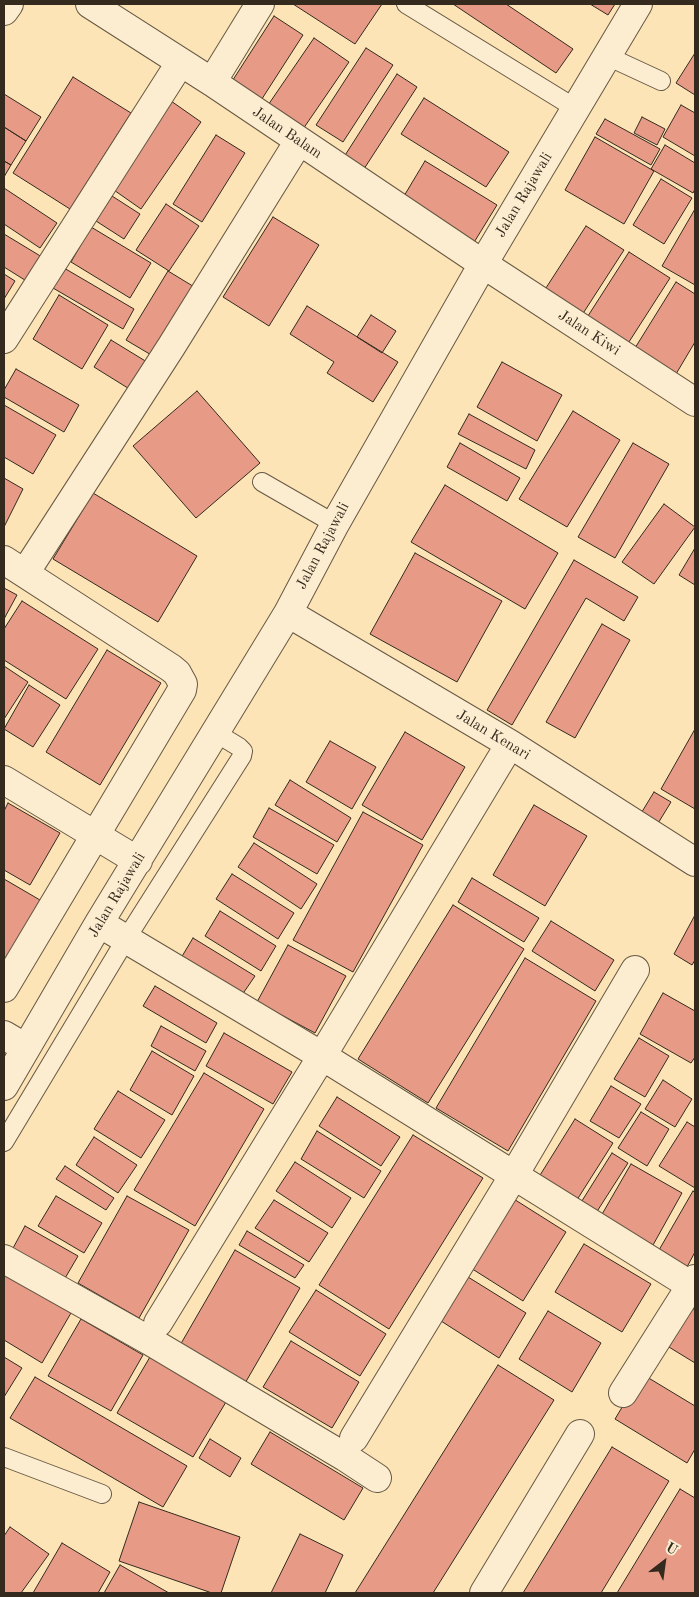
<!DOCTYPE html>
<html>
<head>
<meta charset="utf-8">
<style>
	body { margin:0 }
	#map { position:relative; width:699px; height:1597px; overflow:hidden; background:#fce4b6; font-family:"Old Standard TT",serif }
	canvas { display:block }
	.frame { position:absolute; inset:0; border:5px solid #342a1e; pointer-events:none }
	.north { position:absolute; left:639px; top:1537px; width:50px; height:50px; -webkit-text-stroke:4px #fdedd0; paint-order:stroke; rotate:30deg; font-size:14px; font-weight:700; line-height:20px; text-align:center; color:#342a1e }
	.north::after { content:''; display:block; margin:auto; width:18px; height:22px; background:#342a1e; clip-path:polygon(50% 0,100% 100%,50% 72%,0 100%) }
</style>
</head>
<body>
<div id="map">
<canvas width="699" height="1597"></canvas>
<div class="frame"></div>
<div class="north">U</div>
</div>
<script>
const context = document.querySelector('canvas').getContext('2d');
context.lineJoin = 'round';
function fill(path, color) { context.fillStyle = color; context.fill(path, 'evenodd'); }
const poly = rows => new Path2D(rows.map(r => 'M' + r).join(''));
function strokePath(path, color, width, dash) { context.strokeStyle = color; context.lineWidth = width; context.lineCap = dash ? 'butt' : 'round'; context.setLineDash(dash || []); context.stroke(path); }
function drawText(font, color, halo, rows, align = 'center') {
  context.font = font + ' "Old Standard TT",serif'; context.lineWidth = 5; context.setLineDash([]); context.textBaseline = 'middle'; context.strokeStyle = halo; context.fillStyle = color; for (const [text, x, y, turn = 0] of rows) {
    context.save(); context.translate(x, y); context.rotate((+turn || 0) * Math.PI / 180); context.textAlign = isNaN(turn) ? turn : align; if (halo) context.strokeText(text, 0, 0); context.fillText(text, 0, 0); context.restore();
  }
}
const building = poly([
	[293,4,382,4,355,44,293,4],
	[453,4,506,4,573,49,556,73,453,4],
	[590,4,615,4,608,15,590,4],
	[274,16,303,35,258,105,229,86,274,16],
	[314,38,349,62,301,132,266,108,314,38],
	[366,48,393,65,343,142,316,125,366,48],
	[695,53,695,95,676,83,695,53],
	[397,74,417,87,362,172,342,160,397,74],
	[73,77,131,113,70,209,13,173,73,77],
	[4,94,41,117,26,141,4,127,4,94],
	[424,98,509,152,486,187,401,134,424,98],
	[171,101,201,122,141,209,111,188,171,101],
	[681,105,695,113,695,156,663,137,681,105],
	[642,117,665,129,657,145,634,133,642,117],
	[605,119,660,149,651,165,596,134,605,119],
	[4,127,26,141,11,165,4,161,4,127],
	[216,135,245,153,202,222,173,204,216,135],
	[595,137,654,171,624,224,565,190,595,137],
	[665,145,695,163,695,189,693,193,651,169,665,145],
	[4,161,11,165,4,177,4,161],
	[425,161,497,205,473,244,401,201,425,161],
	[661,179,692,198,664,244,633,225,661,179],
	[4,188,57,223,40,248,4,224,4,188],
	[112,196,140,214,124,239,96,221,112,196],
	[166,204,199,226,169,271,136,250,166,204],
	[695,209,695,285,662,266,695,209],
	[273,217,319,245,269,326,223,297,273,217],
	[586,226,624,250,582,315,544,291,586,226],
	[91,227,151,263,130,298,71,262,91,227],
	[4,234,42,257,28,282,4,267,4,234],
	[629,252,670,278,627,345,586,319,629,252],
	[64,268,134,309,123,329,53,288,64,268],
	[168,271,196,288,153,356,126,340,168,271],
	[4,274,15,281,4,299,4,274],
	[676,282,695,294,695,342,676,374,635,348,676,282],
	[59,295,108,325,82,369,33,339,59,295],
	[307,306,398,362,373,402,327,373,334,362,290,334,307,306],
	[371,315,396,331,382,353,357,337,371,315],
	[111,340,147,362,131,390,94,367,111,340],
	[502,362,562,395,537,441,477,407,502,362],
	[16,369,79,405,64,432,4,397,4,390,16,369],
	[197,391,260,463,196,518,133,446,197,391],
	[4,405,56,435,33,474,4,457,4,405],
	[573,411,620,440,567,527,519,499,573,411],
	[469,414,535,450,526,469,458,434,469,414],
	[460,443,520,478,507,501,447,467,460,443],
	[633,443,669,464,615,558,578,537,633,443],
	[4,478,23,489,4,527,4,478],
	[445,485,558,553,525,609,411,542,445,485],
	[93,493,197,556,158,622,53,559,93,493],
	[664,504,695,527,654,584,622,562,664,504],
	[695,548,695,585,679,575,695,548],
	[415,553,502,601,457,682,370,634,415,553],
	[574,560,638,597,624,621,586,598,512,725,487,710,574,560],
	[4,588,17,595,4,619,4,588],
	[22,601,98,649,66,699,4,660,4,629,22,601],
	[602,624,630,640,575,738,546,722,602,624],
	[107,650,161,683,100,785,46,752,107,650],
	[4,666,28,682,4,719,4,666],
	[29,685,60,705,33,747,4,729,29,685],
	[695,729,695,809,661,789,695,729],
	[405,732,465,767,422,840,362,805,405,732],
	[330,741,376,767,352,809,306,782,330,741],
	[290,780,351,818,337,842,275,805,290,780],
	[654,792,671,802,657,825,640,815,654,792],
	[8,803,60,833,30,885,4,870,4,811,8,803],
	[534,805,587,836,545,906,493,875,534,805],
	[269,808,334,845,317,874,253,837,269,808],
	[363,812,423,845,353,972,293,940,363,812],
	[254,843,317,884,301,909,238,867,254,843],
	[232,874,294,913,278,939,216,899,232,874],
	[472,878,539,918,524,942,458,902,472,878],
	[4,879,40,900,4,964,4,879],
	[453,905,524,949,428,1103,358,1059,453,905],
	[220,911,276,946,261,971,205,936,220,911],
	[695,915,695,960,692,965,674,954,695,915],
	[551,921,614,960,595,991,532,951,551,921],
	[193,938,255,976,242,995,181,958,193,938],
	[288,945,346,976,315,1033,257,1002,288,945],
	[525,958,596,1001,508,1151,436,1108,525,958],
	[155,986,217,1023,206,1043,143,1006,155,986],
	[663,993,695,1011,695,1057,691,1063,640,1034,663,993],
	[161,1026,206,1051,195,1071,151,1046,161,1026],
	[224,1033,292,1072,273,1104,206,1066,224,1033],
	[639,1038,669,1056,645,1097,614,1079,639,1038],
	[152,1051,194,1076,172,1115,130,1090,152,1051],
	[204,1073,264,1109,195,1226,134,1190,204,1073],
	[663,1080,692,1099,675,1127,645,1109,663,1080],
	[611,1086,641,1104,619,1138,590,1121,611,1086],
	[118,1091,165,1120,141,1158,94,1129,118,1091],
	[337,1097,400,1137,381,1166,319,1126,337,1097],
	[641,1112,669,1129,647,1166,618,1148,641,1112],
	[575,1119,613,1143,575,1203,537,1180,575,1119],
	[687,1122,695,1127,695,1188,659,1166,687,1122],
	[317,1131,381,1171,364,1198,301,1159,317,1131],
	[413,1135,483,1178,389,1329,319,1285,413,1135],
	[94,1137,137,1165,118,1193,76,1165,94,1137],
	[612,1153,628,1163,596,1213,580,1204,612,1153],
	[295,1162,351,1198,332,1228,276,1191,295,1162],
	[631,1164,682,1193,653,1245,601,1216,631,1164],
	[65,1166,114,1198,106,1210,56,1179,65,1166],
	[693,1191,695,1193,695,1252,687,1267,659,1250,693,1191],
	[56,1196,102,1223,84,1253,38,1226,56,1196],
	[127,1196,189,1230,139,1318,78,1283,127,1196],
	[509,1196,566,1232,523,1301,466,1265,509,1196],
	[274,1200,328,1233,309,1262,255,1228,274,1200],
	[25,1226,78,1256,64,1280,12,1250,25,1226],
	[247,1231,304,1265,295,1278,239,1245,247,1231],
	[584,1244,651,1284,622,1332,555,1292,584,1244],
	[235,1250,300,1288,244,1385,179,1347,235,1250],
	[4,1274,71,1313,42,1363,4,1340,4,1274],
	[468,1277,526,1313,499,1358,441,1321,468,1277],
	[316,1290,386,1334,360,1376,289,1332,316,1290],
	[688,1306,695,1310,695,1363,664,1344,688,1306],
	[548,1311,601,1343,572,1392,519,1359,548,1311],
	[81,1319,143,1355,111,1411,48,1376,81,1319],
	[291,1341,359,1382,332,1428,263,1387,291,1341],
	[4,1357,22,1368,4,1397,4,1357],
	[150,1357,226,1402,193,1457,117,1413,150,1357],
	[498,1365,554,1400,433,1593,355,1593,498,1365],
	[642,1374,695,1406,695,1449,687,1463,615,1419,642,1374],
	[35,1377,187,1466,163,1507,10,1418,35,1377],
	[270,1432,363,1488,344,1520,251,1464,270,1432],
	[210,1439,241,1458,230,1477,199,1458,210,1439],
	[612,1447,669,1481,601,1593,523,1593,612,1447],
	[680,1489,695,1498,695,1593,617,1593,680,1489],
	[139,1502,240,1537,221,1593,212,1593,119,1561,139,1502],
	[10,1527,49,1554,21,1593,4,1593,4,1536,10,1527],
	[300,1534,343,1555,325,1593,271,1593,300,1534],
	[62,1543,110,1572,98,1593,33,1593,62,1543],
	[120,1565,169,1593,104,1593,120,1565]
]);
const lane = poly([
	[406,4,575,108],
	[607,56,661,81],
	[262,482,335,524],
	[4,1142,126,939,242,756,243,751,239,747,216,733],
	[4,1457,102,1494]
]);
const street = poly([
	[90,4,212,82,483,264,695,402],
	[4,11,9,4],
	[212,82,260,4],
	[4,339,180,63],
	[4,560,171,668,177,673,183,684,182,690,4,988],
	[25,573,171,347,299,141],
	[288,613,510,744,695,862],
	[4,780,138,861],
	[99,923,322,1056,695,1288],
	[4,1035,26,1048],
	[4,1086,99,923,288,613,335,524,483,264,638,4],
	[4,1259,150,1341,345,1457,377,1478],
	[158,1323,322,1056,510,744],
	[623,1393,695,1279],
	[354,1438,514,1175,635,970],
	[484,1593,580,1434]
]);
const streetNames = [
	["Jalan Balam",287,133,34],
	["Jalan Rajawali",524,195,-59],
	["Jalan Kiwi",589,333,33],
	["Jalan Rajawali",323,546,-62],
	["Jalan Kenari",493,735,31],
	["Jalan Rajawali",117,895,-59]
];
fill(building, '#e79b87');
strokePath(building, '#342a1e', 1);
strokePath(lane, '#665844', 20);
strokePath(street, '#665844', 30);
strokePath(lane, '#fdedd0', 18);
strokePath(street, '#fdedd0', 28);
drawText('15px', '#342a1e', '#fdedd0', streetNames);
</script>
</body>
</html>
